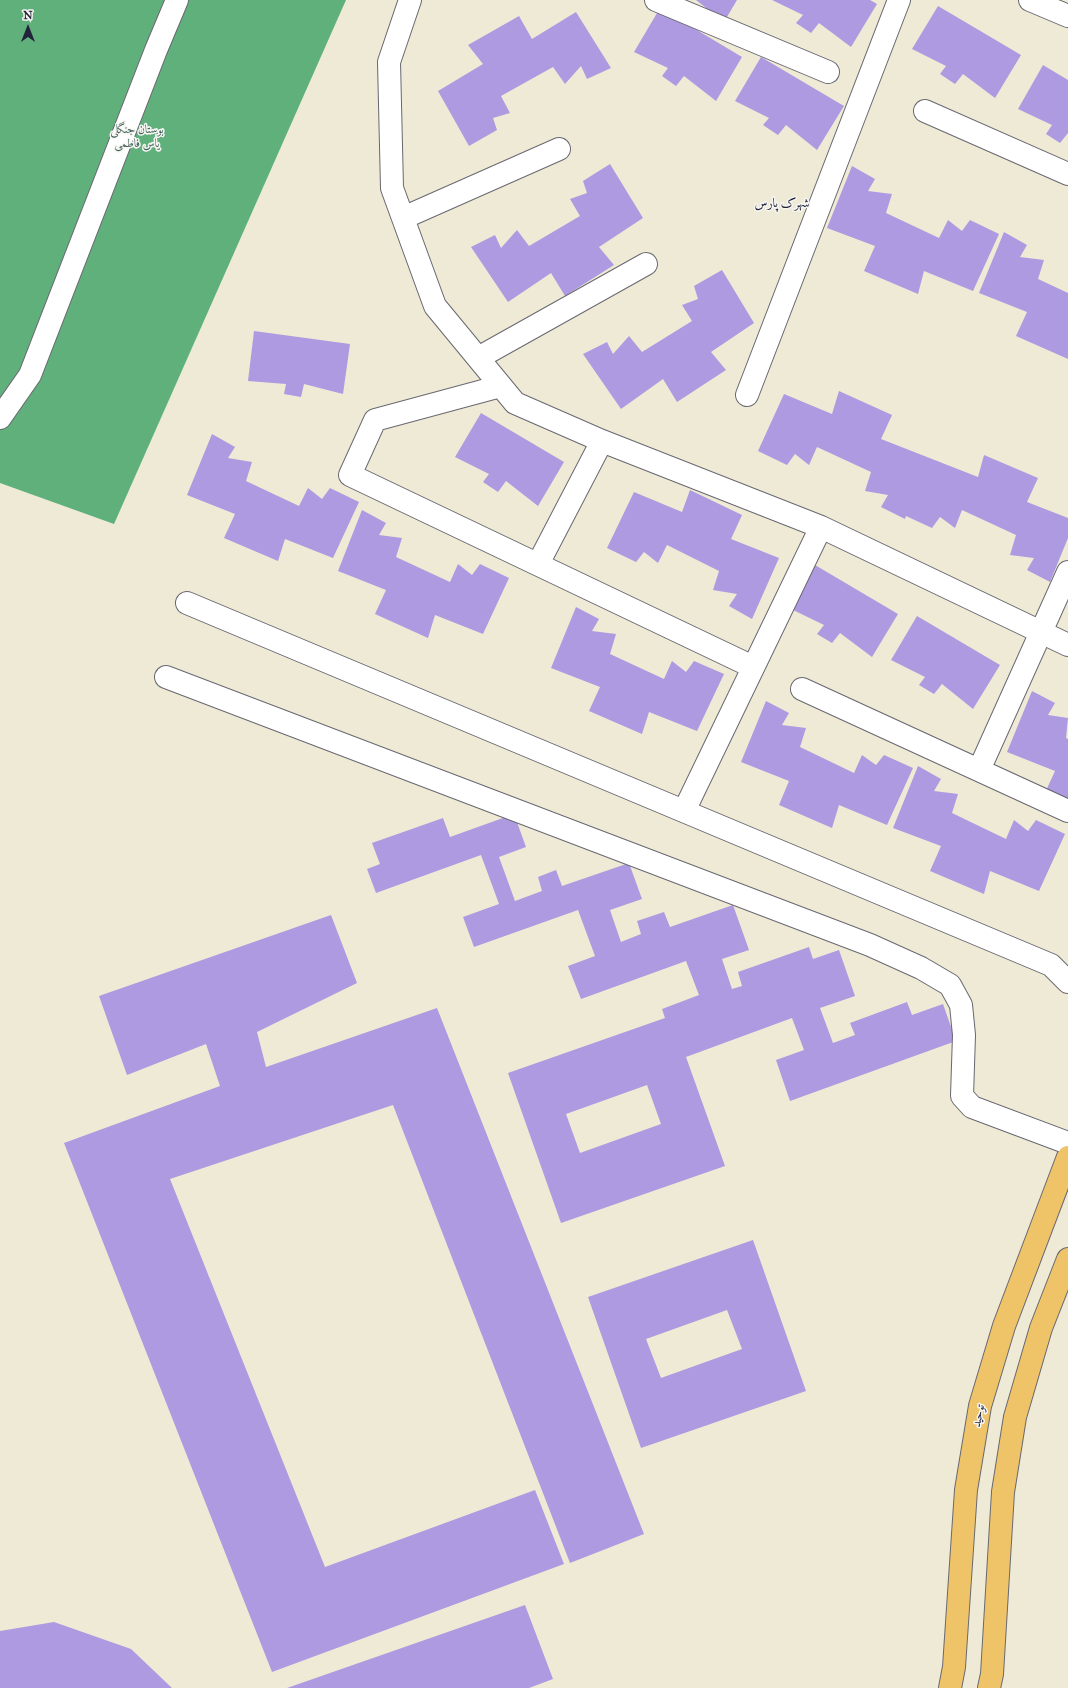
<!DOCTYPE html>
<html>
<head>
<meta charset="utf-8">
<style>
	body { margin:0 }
	#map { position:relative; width:1068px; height:1688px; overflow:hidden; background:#eeead5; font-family:"IM FELL Great Primer",serif }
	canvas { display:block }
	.north { position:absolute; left:8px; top:8px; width:40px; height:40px; -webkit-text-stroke:3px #f6f6f2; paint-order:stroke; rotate:0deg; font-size:11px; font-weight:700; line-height:16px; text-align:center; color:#22223b }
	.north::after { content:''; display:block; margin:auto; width:14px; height:18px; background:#22223b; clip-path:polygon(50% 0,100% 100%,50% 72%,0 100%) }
</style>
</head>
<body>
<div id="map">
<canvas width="1068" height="1688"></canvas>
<div class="north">N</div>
</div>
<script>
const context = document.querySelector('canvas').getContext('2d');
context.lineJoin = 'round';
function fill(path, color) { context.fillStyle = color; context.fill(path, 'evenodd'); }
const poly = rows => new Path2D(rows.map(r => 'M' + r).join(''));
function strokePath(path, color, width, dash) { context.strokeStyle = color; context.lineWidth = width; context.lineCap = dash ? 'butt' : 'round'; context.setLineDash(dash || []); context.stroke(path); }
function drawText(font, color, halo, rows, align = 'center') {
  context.font = font + ' "IM FELL Great Primer",Amiri,serif'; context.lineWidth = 3; context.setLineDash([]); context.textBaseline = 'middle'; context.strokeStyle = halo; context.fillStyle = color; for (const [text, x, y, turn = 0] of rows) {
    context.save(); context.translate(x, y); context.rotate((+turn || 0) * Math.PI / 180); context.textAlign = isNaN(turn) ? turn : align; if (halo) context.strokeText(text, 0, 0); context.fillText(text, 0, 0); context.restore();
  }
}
const forest = poly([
	[0,0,346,0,114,524,0,483]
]);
const building = poly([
	[696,0,737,0,724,22],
	[772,0,870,0,877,4,851,47,819,23,811,33,796,23,803,15],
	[938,6,1021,55,995,98,963,74,955,84,940,74,946,66,912,49],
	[660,8,742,57,716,101,684,76,676,86,662,76,668,68,634,52],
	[576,12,611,68,587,79,581,66,565,84,553,67,501,96,510,113,493,118,497,130,469,146,438,91,483,64,468,45,519,16,532,39],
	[761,57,844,106,817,150,786,125,778,135,763,125,769,118,735,101],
	[1043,65,1068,80,1068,133,1060,143,1046,134,1052,125,1018,109],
	[610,164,643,218,599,247,614,265,565,296,551,273,508,302,471,247,495,235,501,248,517,230,529,246,580,216,570,199,587,193,583,181],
	[852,166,875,179,868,191,892,194,886,213,939,238,948,220,962,231,970,220,999,234,973,291,924,271,918,294,864,271,875,246,827,228],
	[1004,232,1027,245,1020,257,1044,260,1038,279,1068,293,1068,359,1016,336,1027,312,979,293],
	[722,270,754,323,711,352,726,370,677,402,663,379,621,409,583,354,607,342,613,354,629,336,642,352,692,321,682,305,698,299,694,286],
	[254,331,350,344,343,394,304,384,301,397,284,394,286,384,248,381],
	[839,391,892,415,881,439,978,477,984,455,1038,478,1027,502,1068,518,1068,538,1050,582,1027,570,1034,558,1010,555,1016,535,962,510,955,528,940,517,932,528,906,516,905,519,881,507,888,495,865,491,871,472,817,447,809,465,795,454,787,465,758,451,784,394,832,414],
	[481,413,564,462,538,506,506,481,498,492,483,482,489,474,455,457],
	[212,434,235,447,228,458,252,462,246,481,299,506,308,488,322,499,330,488,359,502,333,558,285,539,278,561,224,538,235,514,187,495],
	[690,490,742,515,731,539,779,558,752,619,729,606,737,594,713,590,719,571,667,545,658,563,644,552,636,562,607,548,634,492,682,512],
	[362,510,386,523,379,535,402,538,396,557,450,582,458,564,472,575,480,564,509,578,483,634,435,615,428,638,375,614,386,590,338,571],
	[815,565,898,614,872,657,840,633,832,643,817,634,824,625,789,608],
	[576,607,599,619,592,631,616,634,610,654,664,679,672,661,686,672,694,661,724,674,697,731,649,712,642,734,589,711,600,687,551,668],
	[917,616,1000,665,973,709,942,684,934,694,919,685,925,677,891,660],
	[1032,691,1055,703,1048,715,1068,718,1066,738,1068,739,1068,805,1044,795,1055,771,1007,752],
	[766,701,789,713,782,725,806,728,800,747,854,773,862,755,876,765,884,755,913,768,887,825,839,805,832,828,779,805,789,781,741,762],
	[918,766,941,779,934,791,958,794,952,813,1006,839,1014,820,1028,831,1036,820,1065,834,1039,891,990,871,984,894,930,871,941,846,893,828],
	[514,814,526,847,499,857,515,901,542,891,538,877,556,870,562,886,629,863,642,899,610,910,621,942,641,934,637,921,664,912,670,927,733,905,749,950,722,959,732,989,742,986,738,972,809,947,813,959,839,950,855,996,820,1008,833,1043,855,1035,850,1023,907,1002,912,1015,943,1004,956,1041,790,1101,776,1060,804,1050,792,1018,686,1057,725,1166,561,1223,508,1073,665,1018,662,1009,699,995,686,961,581,999,568,966,595,956,578,910,474,947,463,917,499,904,481,855,376,893,367,869,380,864,372,843,443,818,450,837],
	[647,1085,661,1124,580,1153,566,1114],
	[331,915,357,983,257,1032,266,1067,437,1008,644,1534,570,1563,393,1105,170,1179,325,1567,535,1490,564,1564,272,1672,64,1143,220,1086,206,1044,127,1075,99,996],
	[753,1240,806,1391,641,1448,588,1297],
	[727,1310,742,1349,661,1378,646,1339],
	[525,1605,553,1679,529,1688,287,1688],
	[54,1622,131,1649,172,1688,0,1688,0,1631]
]);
const minor = poly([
	[410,0,389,62,392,188,435,306,515,403,602,441,821,527,1068,645],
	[656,0,828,72],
	[1030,0,1068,16],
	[925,111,1068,174],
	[403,218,559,149],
	[478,358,646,264],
	[501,386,375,420,350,475,753,667],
	[747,395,899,0],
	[0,418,30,375,156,50,177,0],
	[538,564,602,441],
	[187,603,1051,965,1068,982],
	[166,677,870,945,921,968,950,985,961,1005,964,1035,962,1096,972,1107,1068,1143],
	[802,689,1068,811],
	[979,770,1068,572],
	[684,811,821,527]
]);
const major = poly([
	[950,1688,954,1667,966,1490,980,1406,1004,1326,1068,1157],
	[989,1688,992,1674,1003,1492,1015,1417,1041,1328,1068,1259]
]);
const parkNames = [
	["بوستان جنگلی",137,130],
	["یاس فاطمی",137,144]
];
const streetNames = [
	["توحید",979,1416,-79]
];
const neighbourhoodNames = [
	["شهرک پارس",782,204]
];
fill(forest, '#5fb07b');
fill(building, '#ad9ae1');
strokePath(minor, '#696871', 24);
strokePath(major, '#696871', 24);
strokePath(minor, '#fff', 22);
strokePath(major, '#efc469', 22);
drawText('12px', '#3f5e59', '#f6f6f2', parkNames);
drawText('12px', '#22223b', '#f6f6f2', streetNames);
drawText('13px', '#22223b', '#f6f6f2', neighbourhoodNames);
</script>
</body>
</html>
